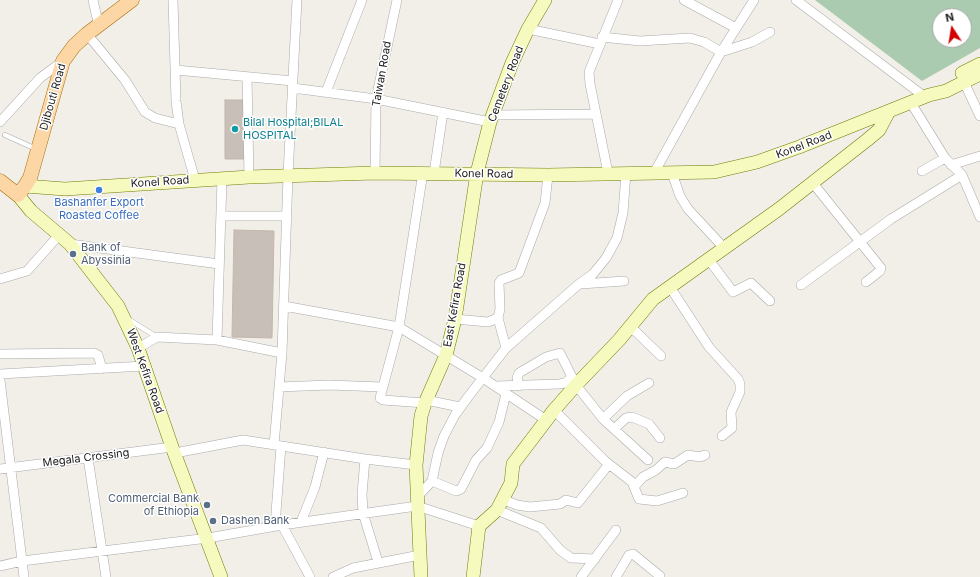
<!DOCTYPE html>
<html>
<head>
<meta charset="utf-8">
<style>
	body { margin:0 }
	#map { position:relative; width:980px; height:577px; overflow:hidden; background:#f2efe9; font-family:Inter,sans-serif }
	canvas { display:block }
	.north { position:absolute; left:932px; top:8px; width:40px; height:40px; box-sizing:border-box; background:#fff; border:1px solid #a7a7a7; border-radius:50%; rotate:348deg; font-size:11px; font-weight:700; line-height:16px; text-align:center; color:#222 }
	.north::after { content:''; display:block; margin:auto; width:14px; height:18px; background:#d40000; clip-path:polygon(50% 0,100% 100%,50% 72%,0 100%) }
</style>
</head>
<body>
<div id="map">
<canvas width="980" height="577"></canvas>
<div class="north">N</div>
</div>
<script>
const context = document.querySelector('canvas').getContext('2d');
context.lineJoin = 'round';
function fill(path, color) { context.fillStyle = color; context.fill(path, 'evenodd'); }
const poly = rows => new Path2D(rows.map(r => 'M' + r).join(''));
function strokePath(path, color, width, dash) { context.strokeStyle = color; context.lineWidth = width; context.lineCap = dash ? 'butt' : 'round'; context.setLineDash(dash || []); context.stroke(path); }
function drawText(font, color, halo, rows, align = 'center') {
  context.font = font + ' Inter,sans-serif'; context.lineWidth = 3; context.setLineDash([]); context.textBaseline = 'middle'; context.strokeStyle = halo; context.fillStyle = color; for (const [text, x, y, turn = 0] of rows) {
    context.save(); context.translate(x, y); context.rotate((+turn || 0) * Math.PI / 180); context.textAlign = isNaN(turn) ? turn : align; if (halo) context.strokeText(text, 0, 0); context.fillText(text, 0, 0); context.restore();
  }
}
const cemetery = poly([
	[815,0,980,0,980,48,922,81],
	[940,16,964,16,964,40,940,40]
]);
const building = poly([
	[225,100,243,100,246,159,225,159,225,100],
	[234,230,274,231,272,338,232,337,234,230]
]);
const lane = poly([
	[5,135,36,149],
	[128,319,157,337]
]);
const street = poly([
	[93,0,99,27],
	[173,0,176,101,179,124,195,180],
	[684,0,736,28],
	[796,0,925,97],
	[528,29,600,44],
	[87,34,125,80,145,112,155,118,179,124],
	[602,37,640,41,690,38,704,42,721,52,752,42,770,32],
	[176,70,293,81],
	[247,77,249,177],
	[964,82,980,116],
	[293,88,376,99,490,122],
	[326,92,362,0],
	[911,103,945,158,962,175,980,217],
	[493,115,596,114],
	[0,122,40,78,63,61],
	[951,165,980,156],
	[922,171,945,158],
	[423,172,399,327,380,398,383,400,425,403],
	[375,173,376,99,397,0],
	[434,173,443,112],
	[608,173,590,84,589,72,618,0],
	[654,173,721,52,754,0],
	[672,173,680,196,688,209,725,249],
	[812,182,881,268,880,271,866,282],
	[221,216,287,216],
	[70,244,219,264],
	[709,260,733,292,751,283,770,301],
	[0,279,27,271,59,235],
	[581,284,624,281],
	[801,285,891,219,962,175],
	[670,287,709,347,738,379,740,384,740,392,731,412,732,428,722,436],
	[284,306,399,327,483,378,546,420],
	[455,319,488,322,498,318],
	[630,326,661,356],
	[217,340,222,179],
	[138,348,157,337,217,340,282,353],
	[506,348,498,318,500,309,499,283,501,280,519,273,545,203,548,175],
	[0,354,94,353,98,355,102,369],
	[0,374,144,366],
	[0,380,24,577],
	[496,386,559,384,565,383,572,378],
	[519,386,517,378,519,373,546,357,560,353,576,385,603,419,648,460],
	[279,387,329,385,382,387],
	[426,400,460,407],
	[554,410,605,461,632,482,639,499,657,501,683,493],
	[603,419,627,396,649,383],
	[614,429,626,418,632,417,649,424,660,438],
	[274,445,282,353,288,175,297,0],
	[175,453,243,440,365,459,416,465],
	[88,458,106,577],
	[365,459,362,494,363,513,378,562],
	[0,469,172,447],
	[432,481,456,491,461,489,476,460,487,448,499,422,506,394],
	[634,487,643,477,656,470,665,462,674,464,688,455,700,457,705,455],
	[417,497,432,481,438,453,444,436,455,415,468,397,506,348,579,284,593,274,606,258,617,238,623,213,626,173],
	[502,499,517,505,530,507,560,504,566,500,578,503,609,464],
	[497,510,541,528,560,550,571,558,595,559],
	[301,522,315,487,324,452],
	[282,525,310,577],
	[275,526,281,446],
	[0,566,22,561,208,538,282,525,417,506,479,526],
	[333,577,353,568,420,555],
	[581,577,616,530],
	[616,577,629,555,633,554,660,576]
]);
const secondary = poly([
	[962,73,980,64],
	[25,186,65,189,249,177,375,173,548,175,714,172,757,162,799,147,929,95,946,91,980,74],
	[18,195,31,211,70,244,118,306,138,348,172,447,221,577],
	[421,577,416,465,421,416,425,403,446,355,455,319,477,173,490,122,512,63,528,29,545,0],
	[473,577,479,526,497,510,511,483,513,464,554,410,576,385,619,340,653,299,779,209,867,140,879,130,889,111]
]);
const primary = poly([
	[0,181,18,195,25,186,30,178,63,61,74,46,87,34,132,0]
]);
const markers = [
	[235,129,4,"#0f9aa8"],
	[99,190,4,"#3f7fe0"],
	[73,254,4,"#5c6f8a"],
	[207,505,4,"#5c6f8a"],
	[213,521,4,"#5c6f8a"]
];
const streetNames = [
	["Taiwan Road",382,74,-80],
	["Cemetery Road",506,84,-69],
	["Djibouti Road",53,97,-74],
	["Konel Road",804,145,-21],
	["Konel Road",484,174,1],
	["Konel Road",160,182,-4],
	["East Kefira Road",455,305,-80],
	["West Kefira Road",145,371,70],
	["Megala Crossing",86,458,-7]
];
const cultureNames = [
	["Bilal Hospital;BILAL",243,123],
	["HOSPITAL",243,136]
];
const shopNames = [
	["Bashanfer Export",99,203],
	["Roasted Coffee",99,216]
];
const serviceNames = [
	["Bank of",81,248],
	["Abyssinia",81,261],
	["Commercial Bank",199,499,"right"],
	["of Ethiopia",199,512,"right"],
	["Dashen Bank",221,521]
];
fill(cemetery, '#aacbaf');
fill(building, '#c7bfb8');
strokePath(building, '#c4b6ab', 1);
strokePath(lane, '#a9a9a9', 5.5);
strokePath(street, '#a9a9a9', 10);
strokePath(secondary, '#707d05', 14);
strokePath(primary, '#a06b00', 15);
strokePath(lane, '#fff', 4.5);
strokePath(street, '#fff', 9);
strokePath(secondary, '#f7fabf', 13);
strokePath(primary, '#fcd6a4', 14);
for (const [x, y, r, color] of markers) { const dot = new Path2D(); dot.arc(x, y, r, 0, 2 * Math.PI); context.fillStyle = color; context.fill(dot); strokePath(dot, '#fff', 1.5); }
drawText('11px', '#222', '#fff', streetNames);
drawText('11px', '#0d838f', '#fff', cultureNames, 'left');
drawText('11px', '#366cbe', '#fff', shopNames);
drawText('11px', '#4e5e75', '#fff', serviceNames, 'left');
</script>
</body>
</html>
